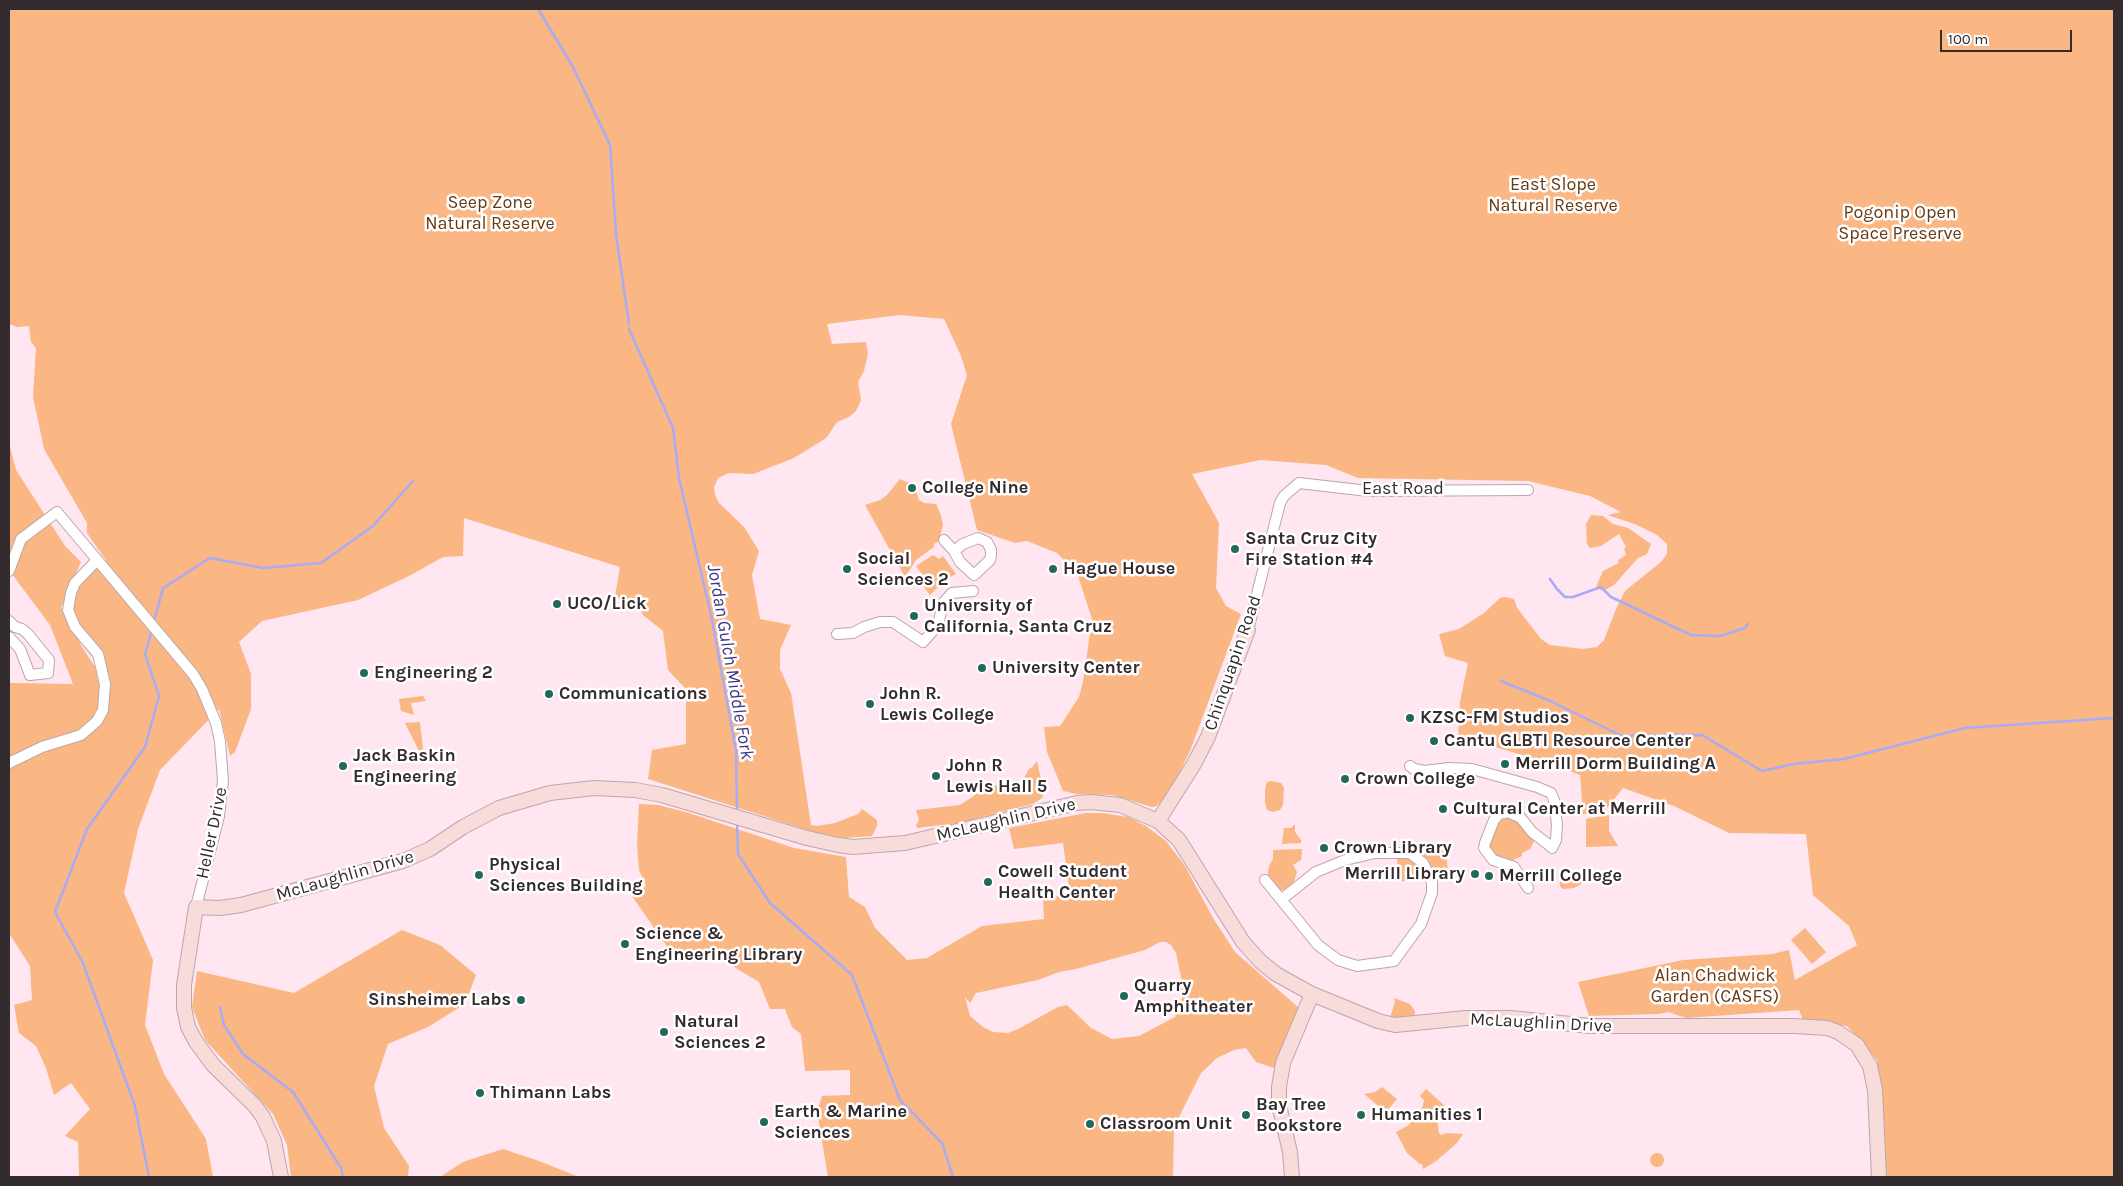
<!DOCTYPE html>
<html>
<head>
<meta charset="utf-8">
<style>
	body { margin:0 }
	#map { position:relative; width:2123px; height:1186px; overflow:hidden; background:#fcf7f9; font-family:Karla,sans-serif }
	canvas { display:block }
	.frame { position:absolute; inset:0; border:10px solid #342b2f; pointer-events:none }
	.scale { position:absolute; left:1940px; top:30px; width:132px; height:22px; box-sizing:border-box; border:2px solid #342b2f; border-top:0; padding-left:6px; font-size:15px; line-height:18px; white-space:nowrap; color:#342b2f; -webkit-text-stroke:4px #fff; paint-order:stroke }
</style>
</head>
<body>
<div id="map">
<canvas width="2123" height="1186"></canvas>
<div class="frame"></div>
<div class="scale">100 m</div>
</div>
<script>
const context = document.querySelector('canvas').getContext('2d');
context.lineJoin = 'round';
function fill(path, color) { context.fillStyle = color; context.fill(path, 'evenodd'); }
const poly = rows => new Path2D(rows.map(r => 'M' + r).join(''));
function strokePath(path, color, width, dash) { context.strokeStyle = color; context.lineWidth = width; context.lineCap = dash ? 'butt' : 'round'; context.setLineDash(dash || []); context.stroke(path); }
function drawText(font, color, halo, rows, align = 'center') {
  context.font = font + ' Karla,sans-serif'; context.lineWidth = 5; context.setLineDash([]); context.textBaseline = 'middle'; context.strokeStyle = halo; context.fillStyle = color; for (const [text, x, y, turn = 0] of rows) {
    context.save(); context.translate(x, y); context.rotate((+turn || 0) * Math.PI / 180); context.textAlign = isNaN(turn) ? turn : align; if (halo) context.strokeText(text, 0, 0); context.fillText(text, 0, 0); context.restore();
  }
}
const built = poly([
	[9,9,1647,9,1743,577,1896,654,1890,1177,9,1177]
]);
const green = poly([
	[9,9,2114,9,2114,1177,1884,1177,1877,1060,1847,1026,1803,1020,1799,1010,1686,1018,1668,1012,1659,1014,1589,1016,1578,982,1683,960,1772,954,1789,950,1795,980,1857,945,1849,926,1813,895,1806,834,1729,833,1674,806,1623,788,1604,812,1583,814,1580,775,1546,762,1488,745,1458,741,1460,702,1468,663,1445,656,1439,634,1459,629,1484,613,1500,598,1505,597,1514,599,1517,608,1541,639,1550,645,1583,649,1597,647,1604,640,1616,609,1625,591,1661,562,1667,554,1667,544,1657,535,1637,525,1608,515,1621,512,1590,496,1528,481,1358,478,1326,465,1261,460,1192,474,1219,523,1216,588,1226,606,1241,614,1190,751,1172,788,1157,806,1152,807,1112,795,1077,794,1063,791,1047,752,1044,727,1060,726,1079,697,1083,682,1092,619,1077,573,1057,553,1027,541,1015,543,977,530,951,424,967,375,961,356,944,319,900,315,827,324,832,344,866,342,868,354,864,371,858,382,861,400,856,411,849,417,837,422,826,438,794,458,753,474,729,473,718,478,714,487,715,495,719,503,744,527,759,551,752,575,760,619,791,625,780,650,780,669,791,693,811,825,817,826,835,823,858,814,862,809,877,820,877,826,872,836,844,838,814,832,648,779,652,750,686,744,686,689,668,670,663,631,643,615,637,602,615,597,620,567,464,518,463,556,443,557,409,576,358,600,262,621,239,642,251,674,251,709,235,752,230,756,219,709,160,770,138,829,124,893,153,960,145,1025,164,1074,206,1139,213,1177,79,1177,78,1142,65,1136,90,1109,71,1083,54,1095,46,1068,36,1046,19,1033,14,1005,32,1000,30,966,9,933,9,767,19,760,81,736,107,708,110,694,109,683,102,665,76,630,71,608,79,586,106,560,87,533,87,523,44,449,33,397,36,348,31,342,29,326,17,327,9,324],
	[9,443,16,470,65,546,81,562,61,607,82,647,95,667,99,685,99,705,93,720,81,729,35,746,9,758,9,683,73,684,50,625,9,570],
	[900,479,914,485,919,500,924,503,936,504,941,515,943,525,939,541,934,544,934,547,916,560,905,577,865,505,880,500,887,495],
	[1591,515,1603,516,1613,524,1628,528,1651,544,1647,554,1638,558,1614,585,1605,590,1601,590,1596,587,1603,571,1619,563,1618,560,1626,555,1624,548,1626,547,1619,534,1601,546,1590,548,1587,544,1586,524],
	[933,555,939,559,943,556,956,574,946,579,930,595,917,578,922,574,916,566],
	[423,696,426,701,411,703,414,715,401,711,399,699],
	[420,722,424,757,422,757,405,723],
	[1037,761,1044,793,1042,798,1033,804,958,823,917,828,916,825,919,820,916,810,960,805,974,796,981,783,1018,789,1030,767,1031,769],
	[1271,781,1281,783,1284,788,1283,805,1280,810,1273,812,1267,810,1265,802,1265,789,1267,782],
	[639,804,658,805,689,813,794,848,846,857,849,897,865,907,875,928,907,960,927,958,982,926,1044,919,1043,898,1070,895,1063,843,1014,849,1009,828,1086,813,1102,813,1128,817,1146,826,1166,841,1185,866,1213,918,1235,952,1299,1008,1274,1068,1256,1062,1246,1048,1234,1050,1217,1058,1201,1073,1174,1127,1173,1177,828,1177,817,1111,822,1096,850,1095,850,1070,805,1071,801,1034,792,1027,785,1009,770,1009,759,982,724,961,677,961,632,896,646,886,639,870,637,844],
	[1160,942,1166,942,1171,945,1176,953,1181,977,1182,997,1175,1017,1139,1036,1112,1039,1091,1028,1067,1005,1058,1007,1018,1029,1008,1033,993,1032,983,1027,970,1016,965,997,970,1003,976,993,1038,980,1059,972,1076,969,1145,950],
	[1609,815,1609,831,1618,846,1586,847,1586,819],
	[1517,816,1535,839,1530,849,1522,853,1522,856,1511,861,1500,860,1489,851,1489,840,1500,817],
	[1295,824,1295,832,1301,840,1301,843,1282,844,1284,828,1291,828],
	[1427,842,1433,843,1446,852,1448,872,1443,880,1434,880,1418,853,1418,846],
	[1302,849,1301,860,1293,865,1297,872,1293,885,1283,890,1277,890,1267,878,1269,866,1273,859,1273,850],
	[1397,858,1409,858,1417,861,1427,876,1424,881,1398,881],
	[1565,876,1580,879,1582,881,1581,884,1574,888,1563,889,1560,886,1560,881],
	[1805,928,1826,952,1812,964,1791,940],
	[402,930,440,945,476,975,465,1004,428,1027,388,1044,374,1086,384,1128,409,1166,408,1177,291,1177,287,1145,273,1114,205,1040,192,1007,197,971,294,993],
	[1394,998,1410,1004,1415,1011,1414,1018,1390,1018,1395,1002],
	[1382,1087,1397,1099,1386,1112,1364,1094,1375,1092],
	[1426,1089,1444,1105,1437,1120,1439,1133,1441,1135,1447,1133,1463,1134,1457,1143,1435,1162,1423,1169,1422,1164,1420,1164,1407,1153,1396,1132,1409,1125,1415,1114,1422,1109,1424,1100,1420,1096],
	[503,1149,539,1161,579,1177,440,1177,463,1162],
	'1650 1160a7 7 0 1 1 14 0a7 7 0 1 1-14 0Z'
]);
const stream = poly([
	[538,9,573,67,610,145,616,234,629,324],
	[629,329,673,428,679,478,711,615,736,750,737,812],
	[1550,579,1557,589,1565,597,1573,597,1601,587,1611,597,1691,635,1720,636,1745,628,1748,624],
	[154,621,163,588,210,558,263,568,321,563,373,526,413,481],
	[1501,681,1548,700,1622,736,1702,735,1762,771,1794,764,1844,759,1965,728,2114,718],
	[737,822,738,854,770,903,852,975,900,1100,942,1143,953,1177],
	[220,1007,224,1025,243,1054,293,1092,341,1168,343,1177],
	[149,1177,135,1106,83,963,55,912,87,829,145,747,159,696,145,654,152,629]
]);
const street = poly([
	[944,540,954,551,960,562,974,575,990,560,991,555,991,550,987,542,978,538,963,544,954,551],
	[9,571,21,539,57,512,193,674,202,689,216,723,220,741,223,781,219,816,196,907],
	[9,621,15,627,22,629,28,634,49,660,48,673,30,675,20,649,9,637],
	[1248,630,1280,503,1284,496,1299,483,1368,491,1528,490],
	[837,634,853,633,864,627,880,622,893,622,923,642,938,625,943,603,952,593,973,591],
	[9,763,42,747,81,735,97,721,103,710,105,684,98,654,75,627,68,610,71,593,75,583,97,560],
	[1410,766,1414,769,1424,771,1449,768,1472,769,1537,787,1551,793,1554,800,1557,825,1556,840,1552,848,1549,845,1532,832,1521,818,1508,812,1499,814,1494,820,1485,843,1484,848,1493,860,1514,867,1528,888],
	[1265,880,1318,945,1338,960,1357,966,1394,961,1421,924,1432,893,1432,882,1423,863,1410,853,1375,853,1345,860,1316,872,1282,899]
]);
const secondary = poly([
	[1158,821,1194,764,1208,737,1248,630],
	[281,1177,274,1141,263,1117,255,1106,213,1065,196,1042,188,1027,184,1008,184,985,196,907,220,908,241,905,403,861,430,849,463,827,499,808,550,793,594,788,635,790,662,795,807,838,838,845,853,847,905,843,1077,803,1091,802,1120,805,1158,821,1179,840,1243,942,1260,961,1276,974,1312,994,1378,1021,1395,1025,1466,1018,1510,1018,1591,1026,1794,1026,1827,1028,1838,1032,1857,1045,1870,1066,1875,1090,1879,1177],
	[1292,1177,1290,1152,1279,1105,1279,1087,1283,1063,1312,994]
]);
const markers = [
	[912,488,5,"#22685b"],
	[1235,549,5,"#22685b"],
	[847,569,5,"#22685b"],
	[1053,569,5,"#22685b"],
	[557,604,5,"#22685b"],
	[914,616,5,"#22685b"],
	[982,668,5,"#22685b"],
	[364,673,5,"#22685b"],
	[549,694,5,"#22685b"],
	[870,704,5,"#22685b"],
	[1410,718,5,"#22685b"],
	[1434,741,5,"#22685b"],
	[1505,764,5,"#22685b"],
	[343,766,5,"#22685b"],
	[936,776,5,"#22685b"],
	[1345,779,5,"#22685b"],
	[1443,809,5,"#22685b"],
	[1324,848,5,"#22685b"],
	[1475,874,5,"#22685b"],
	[479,875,5,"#22685b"],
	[1489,876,5,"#22685b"],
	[988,882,5,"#22685b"],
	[625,944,5,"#22685b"],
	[1124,996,5,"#22685b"],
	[521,1000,5,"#22685b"],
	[664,1032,5,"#22685b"],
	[480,1093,5,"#22685b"],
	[1246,1115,5,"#22685b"],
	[1361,1115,5,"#22685b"],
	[764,1122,5,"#22685b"],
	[1090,1124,5,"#22685b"]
];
const parkNames = [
	["East Slope",1553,185],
	["Natural Reserve",1553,206],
	["Seep Zone",490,203],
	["Natural Reserve",490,224],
	["Pogonip Open",1900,213],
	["Space Preserve",1900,234],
	["Alan Chadwick",1715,976],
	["Garden (CASFS)",1715,997]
];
const poiNames = [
	["College Nine",922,488],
	["Santa Cruz City",1245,539],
	["Fire Station #4",1245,560],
	["Social",857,559],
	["Sciences 2",857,580],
	["Hague House",1063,569],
	["UCO/Lick",567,604],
	["University of",924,606],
	["California, Santa Cruz",924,627],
	["University Center",992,668],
	["Engineering 2",374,673],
	["Communications",559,694],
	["John R.",880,694],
	["Lewis College",880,715],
	["KZSC-FM Studios",1420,718],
	["Cantu GLBTI Resource Center",1444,741],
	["Jack Baskin",353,756],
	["Engineering",353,777],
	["Merrill Dorm Building A",1515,764],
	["John R",946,766],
	["Lewis Hall 5",946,787],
	["Crown College",1355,779],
	["Cultural Center at Merrill",1453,809],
	["Crown Library",1334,848],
	["Physical",489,865],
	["Sciences Building",489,886],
	["Cowell Student",998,872],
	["Health Center",998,893],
	["Merrill Library",1465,874,"right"],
	["Merrill College",1499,876],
	["Science &",635,934],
	["Engineering Library",635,955],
	["Quarry",1134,986],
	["Amphitheater",1134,1007],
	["Sinsheimer Labs",511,1000,"right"],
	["Natural",674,1022],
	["Sciences 2",674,1043],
	["Thimann Labs",490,1093],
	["Bay Tree",1256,1105],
	["Bookstore",1256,1126],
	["Earth & Marine",774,1112],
	["Sciences",774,1133],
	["Humanities 1",1371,1115],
	["Classroom Unit",1100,1124]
];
const streetNames = [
	["East Road",1403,489],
	["Chinquapin Road",1233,663,-71],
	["McLaughlin Drive",1006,820,-13],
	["Heller Drive",212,833,-78],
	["McLaughlin Drive",345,876,-16],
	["McLaughlin Drive",1541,1023,3]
];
const waterNames = [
	["Jordan Gulch Middle Fork",730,662,80]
];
fill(built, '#ffe6f0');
fill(green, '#fab683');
strokePath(stream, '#a8acf5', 2.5);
strokePath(street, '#bba6af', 12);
strokePath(secondary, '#bba6af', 16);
strokePath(street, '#fff', 10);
strokePath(secondary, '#f7dcda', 14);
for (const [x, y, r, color] of markers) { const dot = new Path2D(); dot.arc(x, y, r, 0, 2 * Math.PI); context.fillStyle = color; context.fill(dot); strokePath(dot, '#fff', 2); }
drawText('18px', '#663a13', '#fff', parkNames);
drawText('bold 18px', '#342b2f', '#fff', poiNames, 'left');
drawText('18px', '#342b2f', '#fff', streetNames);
drawText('italic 19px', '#3b3589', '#fff', waterNames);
</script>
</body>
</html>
